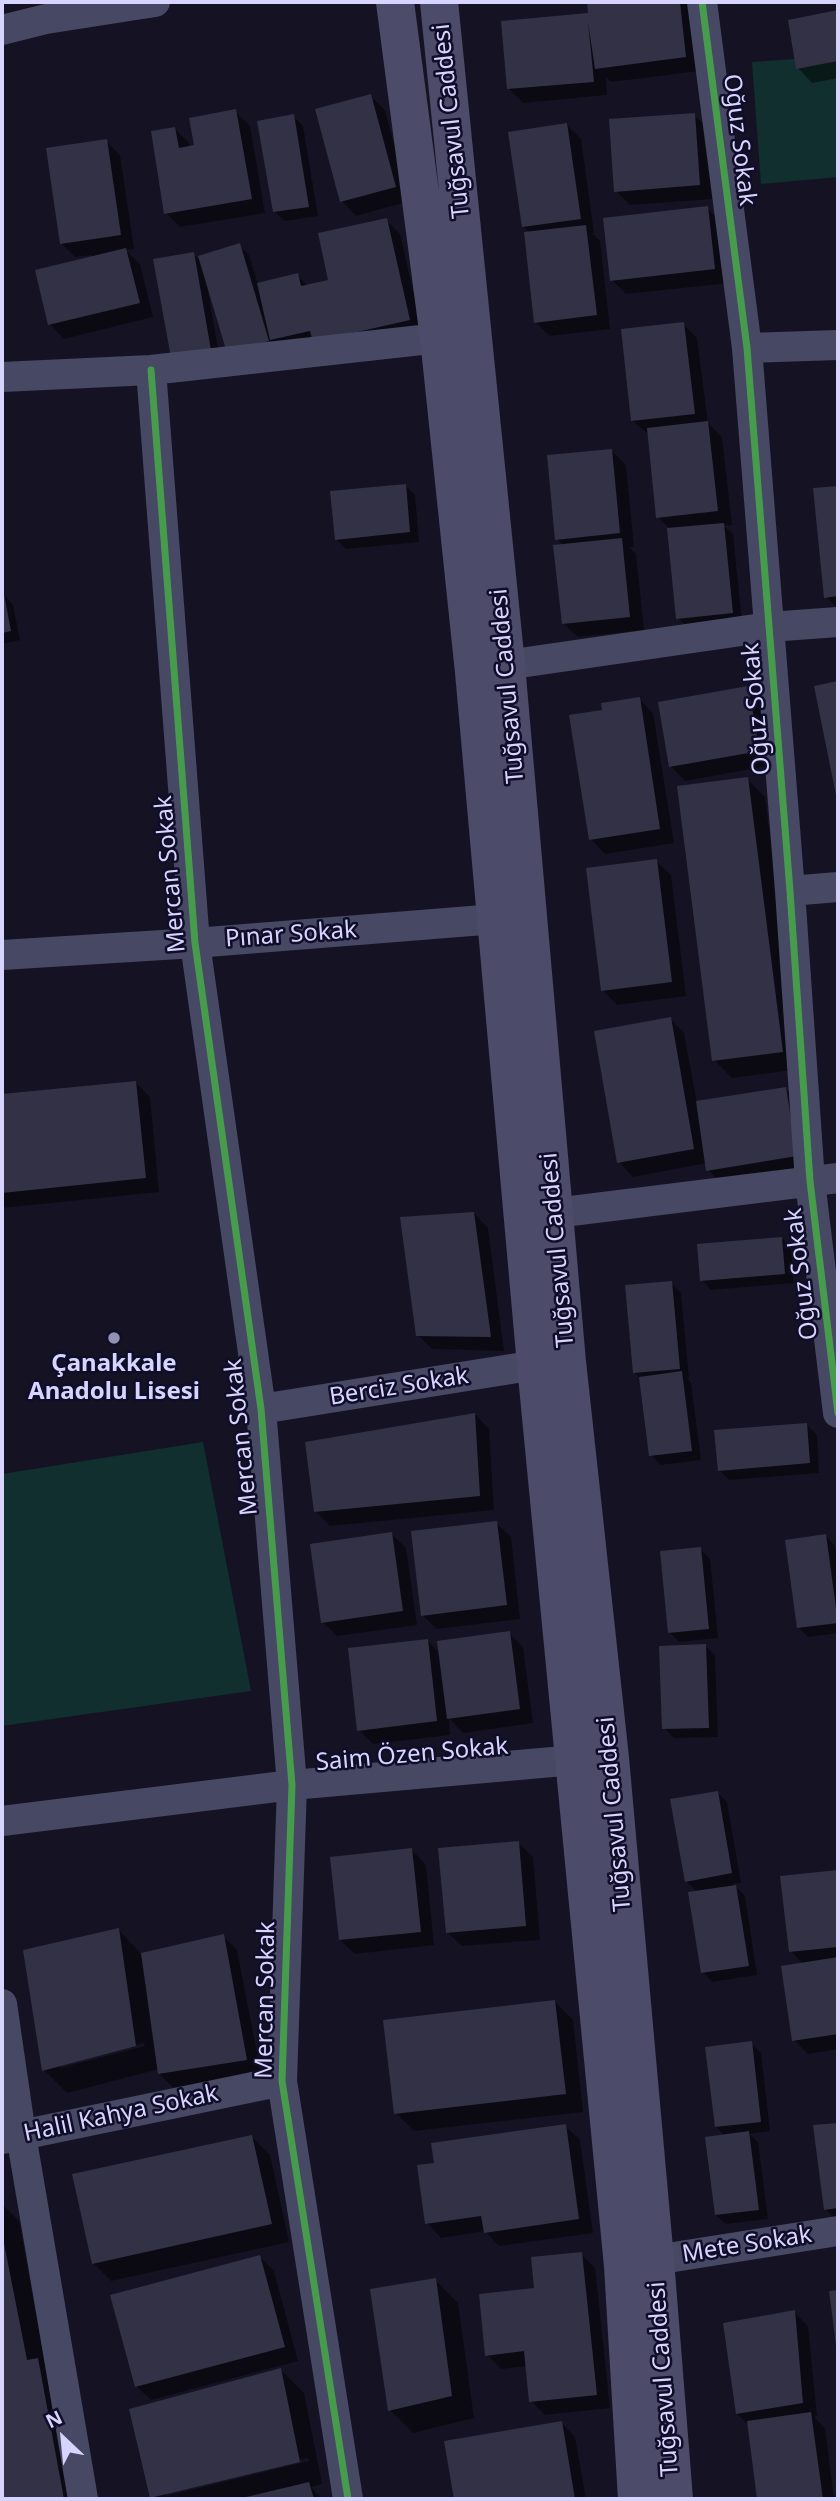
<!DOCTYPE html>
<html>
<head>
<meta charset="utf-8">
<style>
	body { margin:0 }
	#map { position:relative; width:840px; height:2501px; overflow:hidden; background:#151323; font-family:"Noto Sans",sans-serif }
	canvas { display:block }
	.frame { position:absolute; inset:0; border:4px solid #d7d5ff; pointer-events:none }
	.north { position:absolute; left:28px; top:2403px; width:70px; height:70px; -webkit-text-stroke:5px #100d29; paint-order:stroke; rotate:334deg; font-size:19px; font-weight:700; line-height:28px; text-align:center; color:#d7d5ff }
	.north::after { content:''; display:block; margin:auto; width:24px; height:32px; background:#d7d5ff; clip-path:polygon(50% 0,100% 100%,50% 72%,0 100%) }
</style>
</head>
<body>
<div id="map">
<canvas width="840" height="2501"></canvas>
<div class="frame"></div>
<div class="north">N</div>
</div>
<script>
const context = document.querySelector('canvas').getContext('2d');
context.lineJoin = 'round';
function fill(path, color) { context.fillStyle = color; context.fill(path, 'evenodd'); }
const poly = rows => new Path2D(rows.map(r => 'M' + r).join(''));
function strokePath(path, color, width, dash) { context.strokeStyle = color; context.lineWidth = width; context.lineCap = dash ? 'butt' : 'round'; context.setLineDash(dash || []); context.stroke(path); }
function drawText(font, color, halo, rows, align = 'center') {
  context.font = font + ' "Noto Sans",sans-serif'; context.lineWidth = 5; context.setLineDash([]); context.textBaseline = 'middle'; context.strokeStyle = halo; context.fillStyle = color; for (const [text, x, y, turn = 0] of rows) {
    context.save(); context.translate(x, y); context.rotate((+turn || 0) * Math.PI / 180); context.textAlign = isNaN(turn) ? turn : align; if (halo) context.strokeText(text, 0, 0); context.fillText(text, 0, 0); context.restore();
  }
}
const green = poly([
	[838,56,838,177,761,184,752,62],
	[203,1442,251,1691,2,1726,2,1474]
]);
const shadow = poly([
	[589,2,688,2,700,71,611,82,606,77,607,95,523,103,509,89,590,15],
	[838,12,838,78,812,83,798,68,790,21],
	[370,96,385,110,409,201,356,216,342,201],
	[235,111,250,126,265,213,180,227,166,213,175,129,189,143,190,148,196,147],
	[694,115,709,129,713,199,630,205,616,191],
	[293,116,303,126,318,216,285,221,275,212],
	[567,125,581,139,594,233,592,233,600,241,610,329,550,336,535,322,530,233,524,227],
	[106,141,120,155,134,249,126,250,140,264,153,317,64,339,50,324,93,257,92,255,75,257,61,243],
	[707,208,721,222,729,283,626,294,612,280],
	[386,220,400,234,423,334,238,362,210,290,208,291,221,365,184,372,193,254,203,263,239,245,249,255,258,285,297,275,308,286,330,281],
	[683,324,697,338,708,423,722,437,732,525,724,526,733,534,742,622,688,628,678,618,669,528,658,517,649,435,633,421],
	[612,451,626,465,634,547,629,547,636,554,644,630,578,637,563,623,564,546,557,539],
	[405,485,415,495,419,542,346,549,336,539],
	[838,487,838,609,826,597,815,490],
	[4,595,13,605,20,640,2,644,2,596],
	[838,683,838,795,816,687],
	[747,688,762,702,773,765,685,781,671,766],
	[639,699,653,713,674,843,605,854,591,839,604,711],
	[747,779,765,797,800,1069,732,1078,714,1060],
	[656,861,671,875,686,996,617,1005,603,990],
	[670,1019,684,1033,697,1103,785,1088,799,1103,811,1170,722,1184,708,1170,707,1163,633,1177,619,1162],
	[135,1082,150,1097,159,1192,2,1208,2,1096],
	[474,1213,488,1228,504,1351,432,1349,418,1335],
	[782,1238,791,1248,794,1283,711,1290,702,1280],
	[671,1283,681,1293,689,1378,687,1378,691,1383,701,1460,660,1465,651,1455,641,1379,635,1373],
	[475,1414,489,1429,494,1510,330,1526,316,1512],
	[807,1425,817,1435,819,1473,729,1480,719,1470],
	[496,1523,511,1537,520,1619,437,1629,422,1615],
	[392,1534,406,1548,417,1625,337,1636,323,1622],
	[826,1536,835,1546,838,1568,838,1633,808,1637,798,1627],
	[700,1549,710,1559,718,1638,679,1642,669,1632],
	[509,1633,523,1647,533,1723,463,1733,449,1718,450,1735,373,1744,359,1730,427,1640,440,1653],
	[706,1646,715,1656,718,1737,674,1738,664,1728],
	[717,1792,727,1802,741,1883,733,1884,745,1896,757,1975,712,1982,703,1972,697,1892,686,1881],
	[519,1843,533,1857,540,1940,462,1946,447,1932],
	[412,1850,426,1865,434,1945,355,1954,340,1940],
	[838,1872,838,2049,808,2054,794,2040,803,1964,791,1951,782,1878],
	[118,1929,142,1955,223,1936,237,1950,261,2073,174,2088,159,2074,159,2069,67,2093,44,2070],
	[144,2043,145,2046,60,2068,60,2064],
	[555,2002,573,2020,583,2112,414,2131,396,2113],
	[751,2043,761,2053,770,2131,749,2134,758,2142,768,2219,726,2224,716,2215,725,2136,716,2127],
	[838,2124,838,2222,826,2210,815,2126],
	[565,2126,580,2140,593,2233,499,2246,485,2231,441,2238,427,2223,436,2165],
	[252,2137,270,2155,289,2242,111,2281,93,2263],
	[2,2204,19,2221,46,2369,81,2499,2,2499],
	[581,2254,595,2268,610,2408,545,2415,531,2401,527,2366,501,2369,487,2355,536,2289],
	[260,2257,274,2271,298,2361,151,2400,136,2386],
	[435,2280,458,2303,474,2418,413,2433,390,2410],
	[794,2312,808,2326,817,2416,814,2417,825,2428,834,2499,759,2499,750,2426,737,2414],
	[281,2370,304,2393,322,2484,311,2487,323,2499,154,2499,152,2497],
	[308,2458,309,2461,166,2496,166,2492],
	[561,2422,575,2437,586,2499,456,2499,446,2443]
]);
const building = poly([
	[587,2,680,2,686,57,595,69,588,22,594,82,507,89,501,21,588,13],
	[838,10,838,61,796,69,788,20],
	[371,94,396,187,340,202,315,109],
	[236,109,252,199,164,214,151,131,175,127,179,148,194,145,189,118],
	[695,113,700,185,614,192,609,119],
	[294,114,309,207,273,212,257,121],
	[567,123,581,219,522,227,508,132],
	[107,139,121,235,60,244,46,148],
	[708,206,715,269,610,281,603,218],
	[387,218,410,320,313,342,310,331,270,340,257,283,298,273,301,286,328,280,318,233],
	[586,225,597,315,534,323,524,232],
	[240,243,269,341,227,353,198,256],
	[126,248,140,303,48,325,35,270],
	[194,252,212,356,172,363,153,259],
	[684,322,695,414,631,421,621,329],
	[708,421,718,511,656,518,647,428],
	[612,449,620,533,555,540,547,455],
	[406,484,410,532,335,540,330,491],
	[838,486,838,596,824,598,813,488],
	[724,523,733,613,676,619,667,528],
	[622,538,630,617,562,624,553,545],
	[2,594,4,594,11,631,2,633],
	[838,681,838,795,836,795,814,686],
	[748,686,760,751,669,767,658,702],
	[640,697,660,829,589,840,569,715,602,710,601,703],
	[748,777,783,1052,712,1061,677,786],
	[657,859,672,982,601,991,586,868],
	[671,1017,694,1149,617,1163,594,1031],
	[136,1081,146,1178,2,1193,2,1094],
	[786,1087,797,1156,706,1171,696,1101],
	[474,1212,491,1337,416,1336,400,1217],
	[782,1237,785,1274,700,1281,697,1244],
	[672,1281,680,1369,633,1373,625,1285],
	[682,1371,692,1451,649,1456,639,1377],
	[475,1413,480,1496,314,1512,305,1442],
	[807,1423,810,1463,718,1471,714,1430],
	[497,1521,507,1605,421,1616,411,1531],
	[392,1532,403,1611,321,1623,310,1544],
	[826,1534,838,1623,797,1628,785,1540],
	[701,1547,709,1629,668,1633,660,1551],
	[510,1631,520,1709,447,1719,437,1641],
	[428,1639,437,1721,357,1731,348,1648],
	[706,1644,709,1728,662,1729,659,1646],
	[718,1791,732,1873,685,1882,670,1799],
	[519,1841,526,1926,446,1933,438,1848],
	[412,1848,421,1932,339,1940,330,1857],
	[838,1870,838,1947,789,1952,780,1876],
	[736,1885,749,1966,701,1973,688,1892],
	[119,1928,136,2046,42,2071,23,1950],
	[224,1934,247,2060,158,2074,141,1953],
	[838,1957,838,2034,792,2041,781,1966],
	[555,2000,566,2094,394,2114,383,2020],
	[752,2041,761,2122,715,2127,705,2047],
	[838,2123,838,2208,824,2210,813,2125],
	[566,2124,579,2219,484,2233,481,2216,425,2224,417,2165,434,2163,431,2143],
	[749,2131,759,2210,715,2215,705,2137],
	[252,2135,272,2224,92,2264,72,2174],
	[2,2233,27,2360,38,2358,64,2499,2,2499],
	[582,2252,597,2395,529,2402,524,2351,485,2356,479,2294,534,2288,531,2257],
	[260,2255,285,2347,135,2387,110,2295],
	[436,2278,452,2396,388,2411,370,2289],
	[838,2290,838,2353,837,2353,829,2291],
	[795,2310,803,2403,736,2414,723,2323],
	[281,2368,300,2462,150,2498,129,2409],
	[811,2412,823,2499,757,2499,747,2421],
	[562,2421,575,2499,454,2499,444,2441],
	[309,2482,314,2499,242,2499,242,2498]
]);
const street = poly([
	[702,2,747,348,790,891,810,1181,838,1413],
	[2,30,46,19,155,2],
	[747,348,838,345],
	[151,370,195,943,261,1409,292,1785,282,2081,348,2499],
	[2,377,151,370,439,338],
	[506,665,769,627,838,622],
	[790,891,838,887],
	[2,955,195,943,496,919],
	[555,1213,838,1178],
	[261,1409,536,1365],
	[2,1821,292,1785,575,1760],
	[2,2004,21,2135,83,2499],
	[2,2139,282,2081],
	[655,2260,838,2231]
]);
const secondary = poly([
	[395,2,439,338,474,672,536,1365,623,2266,637,2499],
	[439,2,506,665,567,1362,610,1758,655,2260,674,2499]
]);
const cycleway = poly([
	[702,2,747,348,790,891,810,1181,838,1413],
	[151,370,195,943,261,1409,292,1785,282,2081,348,2499]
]);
const markers = [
	[114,1338,7,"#9391b2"]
];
const streetNames = [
	["Tuğsavul Caddesi",452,121,-96],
	["Oğuz Sokak",739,140,83],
	["Tuğsavul Caddesi",508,686,-95],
	["Oğuz Sokak",757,709,-95],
	["Mercan Sokak",171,874,-95],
	["Pınar Sokak",291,935,-4],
	["Tuğsavul Caddesi",558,1250,-95],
	["Oğuz Sokak",802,1274,-97],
	["Berciz Sokak",399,1387,-9],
	["Mercan Sokak",242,1437,-96],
	["Saim Özen Sokak",412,1755,-5],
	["Tuğsavul Caddesi",615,1814,-95],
	["Mercan Sokak",266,2000,-89],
	["Halil Kahya Sokak",121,2114,-12],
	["Mete Sokak",747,2245,-9],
	["Tuğsavul Caddesi",664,2379,-94]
];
const poiNames = [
	["Çanakkale",114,1364],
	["Anadolu Lisesi",114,1392]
];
fill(green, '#102f2e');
fill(shadow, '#0007');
fill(building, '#333145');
strokePath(street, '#474864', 30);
strokePath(secondary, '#4c4c6a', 38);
strokePath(cycleway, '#469c4c', 7);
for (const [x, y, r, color] of markers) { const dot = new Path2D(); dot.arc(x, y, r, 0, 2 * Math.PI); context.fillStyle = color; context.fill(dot); strokePath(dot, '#100d29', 2.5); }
drawText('24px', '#d7d5ff', '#100d29', streetNames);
drawText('bold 24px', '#d7d5ff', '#100d29', poiNames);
</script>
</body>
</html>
